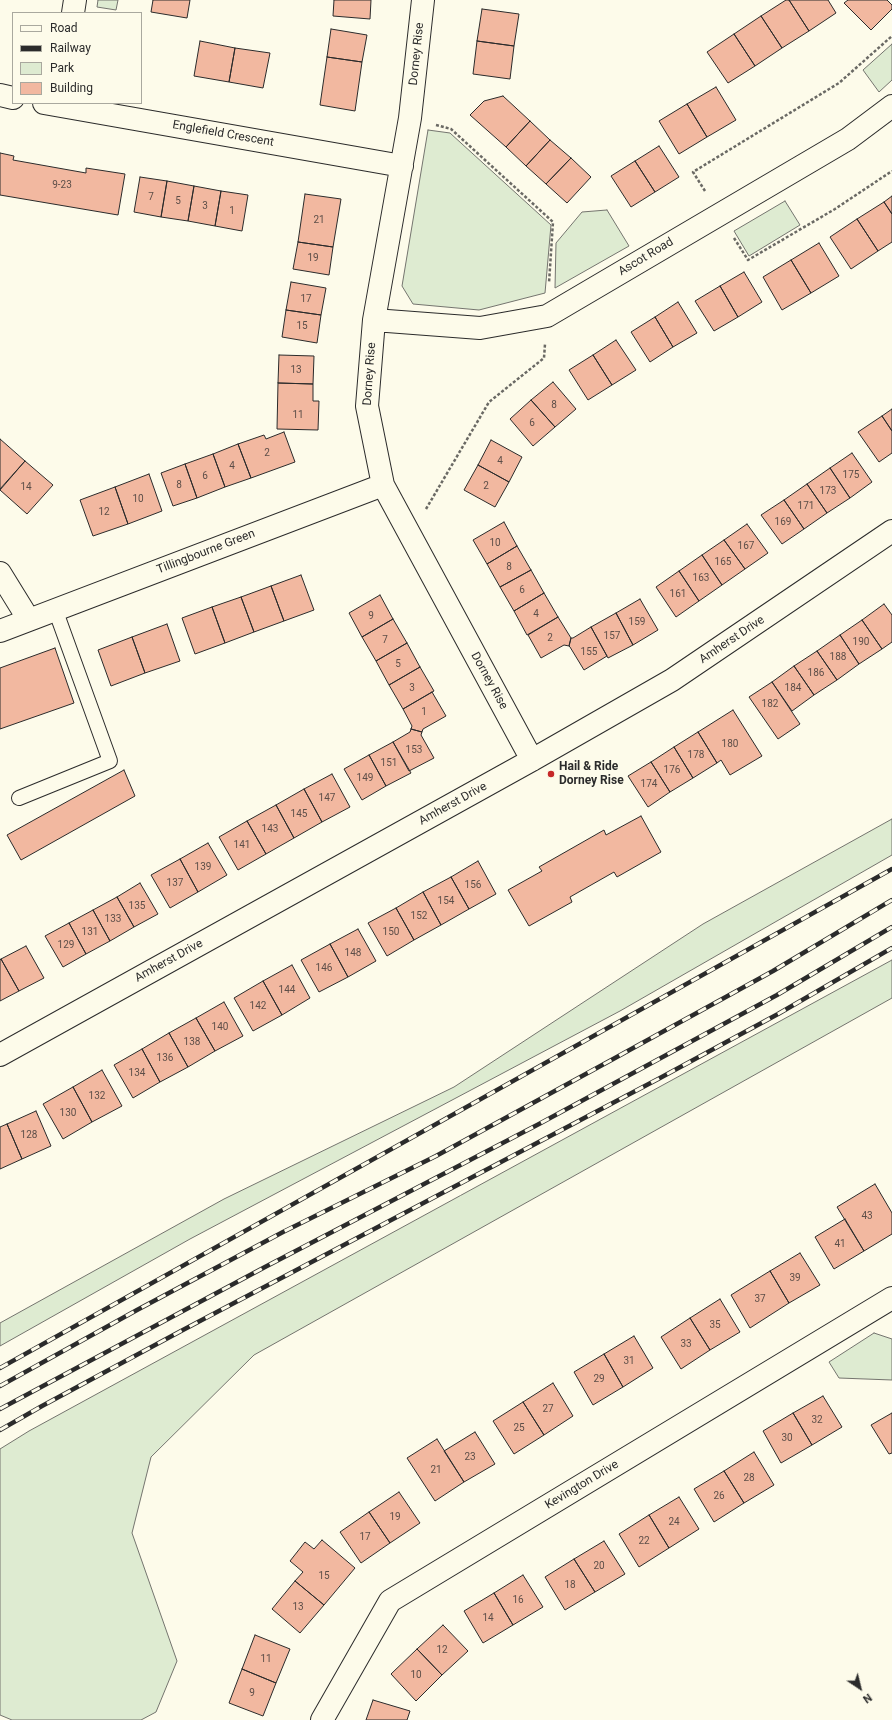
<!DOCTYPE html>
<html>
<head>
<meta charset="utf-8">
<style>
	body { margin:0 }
	#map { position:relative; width:892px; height:1720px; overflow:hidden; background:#fdfbea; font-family:Roboto,sans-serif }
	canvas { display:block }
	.legend { position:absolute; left:12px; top:12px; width:130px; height:92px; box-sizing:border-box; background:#fdfbea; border:1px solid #a9a89e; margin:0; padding:5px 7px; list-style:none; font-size:12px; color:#2b2b2b }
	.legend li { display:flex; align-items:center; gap:8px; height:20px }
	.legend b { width:20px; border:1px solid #a9a89e }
	.north { position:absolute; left:840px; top:1668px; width:40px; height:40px; -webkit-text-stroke:3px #fdfbea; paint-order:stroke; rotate:145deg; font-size:11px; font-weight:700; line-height:16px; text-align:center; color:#2b2b2b }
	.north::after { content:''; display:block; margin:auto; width:14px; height:18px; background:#2b2b2b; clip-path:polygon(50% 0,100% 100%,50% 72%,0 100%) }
</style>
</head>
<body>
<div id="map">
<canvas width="892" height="1720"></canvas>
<ul class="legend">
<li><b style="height:5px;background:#fdfbea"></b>Road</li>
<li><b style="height:5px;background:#2b2b2b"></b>Railway</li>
<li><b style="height:11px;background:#deebd1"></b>Park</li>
<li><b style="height:11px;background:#f2b8a0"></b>Building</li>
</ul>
<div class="north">N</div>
</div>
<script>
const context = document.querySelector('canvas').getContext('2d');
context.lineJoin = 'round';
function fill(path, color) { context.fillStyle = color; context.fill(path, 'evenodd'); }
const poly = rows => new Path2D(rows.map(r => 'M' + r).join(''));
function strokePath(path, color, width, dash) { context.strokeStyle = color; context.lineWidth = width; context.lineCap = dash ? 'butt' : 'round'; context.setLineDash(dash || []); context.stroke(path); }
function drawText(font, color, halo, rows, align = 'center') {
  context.font = font + ' Roboto,sans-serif'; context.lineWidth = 3; context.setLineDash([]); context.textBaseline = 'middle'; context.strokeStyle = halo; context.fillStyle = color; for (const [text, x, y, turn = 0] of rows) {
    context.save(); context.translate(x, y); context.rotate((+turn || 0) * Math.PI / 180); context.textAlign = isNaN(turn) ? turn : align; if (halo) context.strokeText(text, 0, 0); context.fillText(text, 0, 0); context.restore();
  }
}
const green = poly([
	[98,0,118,0,116,10,97,7,98,0],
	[892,44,892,80,879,92,863,70,892,44],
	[428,130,450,133,551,225,545,293,479,310,413,304,402,286,428,130],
	[785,201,800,225,749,256,734,231,785,201],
	[607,210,629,246,555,288,556,243,582,212,607,210],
	[892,819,892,855,620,1011,190,1239,0,1346,0,1323,224,1199,454,1087,703,924,892,819],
	[892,960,892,998,254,1355,151,1457,132,1533,177,1661,156,1712,141,1720,12,1720,0,1715,0,1449,29,1431,892,960],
	[874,1333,892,1339,892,1380,839,1378,829,1362,874,1333]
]);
const building = poly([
	[153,0,190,0,187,18,151,12,153,0],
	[334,0,371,0,370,19,333,16,334,0],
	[786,0,789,0,809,31,782,48,761,16,786,0],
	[789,0,828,0,836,13,809,31,789,0],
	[848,0,887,0,892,5,892,9,871,30,844,3,848,0],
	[482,9,519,14,514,46,477,41,482,9],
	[761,16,782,48,755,66,734,34,761,16],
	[331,29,367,35,362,62,327,57,331,29],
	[734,34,755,66,728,83,707,52,734,34],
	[200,41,235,48,229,82,194,76,200,41],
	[477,41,514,46,510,79,473,74,477,41],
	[235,48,270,53,263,88,229,82,235,48],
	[327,57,362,62,355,111,320,105,327,57],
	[716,87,736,120,707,137,687,104,716,87],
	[503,96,530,121,506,147,470,115,484,101,503,96],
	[687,104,707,137,679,154,659,121,687,104],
	[530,121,550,140,526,166,506,147,530,121],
	[550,140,571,158,546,184,526,166,550,140],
	[659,146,679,177,655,192,635,161,659,146],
	[0,153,14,156,13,160,86,173,86,168,125,174,118,215,0,195,0,153],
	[571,158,591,177,567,203,546,184,571,158],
	[635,161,655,192,631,207,611,176,635,161],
	[140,177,167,181,161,217,134,212,140,177],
	[167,181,194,186,188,221,161,217,167,181],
	[194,186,221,191,215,226,188,221,194,186],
	[221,191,248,195,242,231,215,226,221,191],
	[305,194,341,199,333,247,298,242,305,194],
	[892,196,892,214,884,202,892,196],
	[884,202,892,214,892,242,878,251,857,219,884,202],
	[857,219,878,251,851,269,830,237,857,219],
	[298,242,333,247,329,275,293,269,298,242],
	[819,243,839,276,811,293,791,260,819,243],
	[791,260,811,293,782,310,763,277,791,260],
	[744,272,762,302,738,317,720,286,744,272],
	[291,282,326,288,321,315,286,310,291,282],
	[720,286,738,317,714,331,695,301,720,286],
	[678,302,697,333,673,347,655,317,678,302],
	[286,310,321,315,317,343,282,337,286,310],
	[655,317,673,347,650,362,631,332,655,317],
	[616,340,636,370,612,385,593,355,616,340],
	[279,355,314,356,313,384,278,383,279,355],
	[593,355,612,385,588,400,569,370,593,355],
	[553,382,576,409,555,427,531,400,553,382],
	[278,383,313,384,313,401,319,401,318,430,277,429,278,383],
	[531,400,555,427,533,446,510,419,531,400],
	[892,409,892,431,882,416,892,409],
	[882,416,892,431,892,453,879,462,858,432,882,416],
	[284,432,295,462,251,478,238,444,264,435,266,439,284,432],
	[0,439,25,461,0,489,0,439],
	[491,440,522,457,509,482,478,465,491,440],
	[238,444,251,478,225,487,213,454,238,444],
	[852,453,872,482,850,498,830,468,852,453],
	[213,454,225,487,197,498,185,464,213,454],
	[25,461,53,485,27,514,0,490,25,461],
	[185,464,197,498,173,506,161,473,185,464],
	[478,465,509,482,495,507,464,490,478,465],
	[830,468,850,498,827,513,807,484,830,468],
	[149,474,162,511,128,524,115,487,149,474],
	[807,484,827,513,804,529,784,500,807,484],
	[115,487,128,524,93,536,80,500,115,487],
	[784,500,804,529,782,544,761,515,784,500],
	[504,522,517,546,487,564,473,540,504,522],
	[747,524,768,553,745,569,724,540,747,524],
	[724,540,745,569,722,585,702,555,724,540],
	[517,546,531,570,500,587,487,564,517,546],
	[702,555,722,585,699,601,679,571,702,555],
	[531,570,544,593,514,611,500,587,531,570],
	[679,571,699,601,676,617,656,587,679,571],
	[301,575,314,610,284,621,271,586,301,575],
	[271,586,284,621,254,632,241,597,271,586],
	[544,593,558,617,527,635,514,611,544,593],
	[380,595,393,619,362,637,349,613,380,595],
	[241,597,254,632,225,643,212,607,241,597],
	[640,599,658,630,633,645,616,613,640,599],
	[884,604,892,615,892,642,882,649,862,620,884,604],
	[212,607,225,643,195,654,182,618,212,607],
	[616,613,633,645,608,658,591,627,616,613],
	[558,617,571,638,569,646,564,645,541,658,528,635,558,617],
	[393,619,407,643,376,661,362,637,393,619],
	[862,620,882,649,859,664,840,635,862,620],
	[167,624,180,661,145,673,132,637,167,624],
	[591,627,607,656,584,670,570,647,569,646,571,638,573,638,591,627],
	[840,635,859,664,837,680,817,651,840,635],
	[132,637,145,673,111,686,98,650,132,637],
	[407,643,420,667,389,685,376,661,407,643],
	[55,648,74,703,0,729,0,668,55,648],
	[817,651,837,680,814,695,794,666,817,651],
	[794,666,814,695,792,711,772,682,794,666],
	[420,667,434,691,403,709,389,685,420,667],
	[772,682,800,724,778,739,749,697,772,682],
	[432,692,446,716,423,729,422,732,411,729,412,726,403,709,432,692],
	[733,710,762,756,730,775,721,760,717,763,698,732,733,710],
	[411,729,422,732,421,735,434,758,409,771,393,742,410,732,411,729],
	[698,732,717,763,693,778,674,747,698,732],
	[393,742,411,773,386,786,369,755,393,742],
	[674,747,693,778,670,792,651,762,674,747],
	[369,755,386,786,362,800,344,769,369,755],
	[651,762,670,792,648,807,628,776,651,762],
	[124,770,135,796,21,860,7,835,124,770],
	[332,774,350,807,322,822,304,789,332,774],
	[304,789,322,822,294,838,276,805,304,789],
	[276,805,294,838,266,854,247,821,276,805],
	[641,816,661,852,617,877,614,872,570,897,572,902,529,926,508,890,542,871,539,867,604,830,606,835,641,816],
	[247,821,266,854,238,870,219,837,247,821],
	[208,843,227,875,198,892,180,859,208,843],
	[180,859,198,892,170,908,151,875,180,859],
	[478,861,496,894,469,909,451,877,478,861],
	[451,877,469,909,441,925,423,892,451,877],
	[140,883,158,914,134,927,117,897,140,883],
	[423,892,441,925,414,940,396,908,423,892],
	[117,897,134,927,110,941,93,910,117,897],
	[396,908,414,940,387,956,368,923,396,908],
	[93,910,110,941,86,954,69,923,93,910],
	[69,923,86,954,63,967,45,936,69,923],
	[358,929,376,961,348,977,330,944,358,929],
	[330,944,348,977,319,992,301,960,330,944],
	[26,946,44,978,19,991,1,959,26,946],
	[1,959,19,991,0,1001,0,960,1,959],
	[292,965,310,998,282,1015,263,981,292,965],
	[263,981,282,1015,253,1031,234,998,263,981],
	[224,1002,243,1036,215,1051,196,1018,224,1002],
	[196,1018,215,1051,188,1067,169,1033,196,1018],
	[169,1033,188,1067,160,1082,142,1049,169,1033],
	[142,1049,160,1082,133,1098,114,1065,142,1049],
	[102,1070,122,1106,92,1122,73,1087,102,1070],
	[73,1087,92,1122,63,1139,43,1104,73,1087],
	[36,1111,51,1146,22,1159,7,1124,36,1111],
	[7,1124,22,1159,0,1169,0,1127,7,1124],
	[875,1184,892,1213,892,1234,864,1251,837,1207,875,1184],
	[845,1219,864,1251,834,1269,815,1237,845,1219],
	[800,1253,820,1285,789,1303,770,1271,800,1253],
	[770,1271,789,1303,750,1328,731,1295,770,1271],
	[720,1299,740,1332,710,1350,690,1318,720,1299],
	[690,1318,710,1350,681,1369,661,1337,690,1318],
	[634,1336,653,1368,623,1387,604,1354,634,1336],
	[604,1354,623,1387,593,1405,574,1372,604,1354],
	[553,1383,573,1416,544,1435,523,1402,553,1383],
	[823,1396,842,1427,812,1445,793,1413,823,1396],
	[523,1402,544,1435,514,1454,493,1421,523,1402],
	[793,1413,812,1445,781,1463,763,1431,793,1413],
	[892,1413,892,1453,889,1454,871,1425,892,1413],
	[475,1432,495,1464,464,1482,444,1451,475,1432],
	[437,1439,464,1482,435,1501,407,1458,437,1439],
	[754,1452,774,1485,744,1503,724,1471,754,1452],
	[724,1471,744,1503,714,1522,694,1489,724,1471],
	[399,1492,420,1523,390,1543,369,1512,399,1492],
	[679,1497,699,1529,669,1548,649,1515,679,1497],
	[369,1512,390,1543,361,1563,340,1532,369,1512],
	[649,1515,669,1548,639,1567,619,1534,649,1515],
	[322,1540,355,1568,324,1605,295,1581,303,1572,290,1561,305,1542,314,1549,322,1540],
	[604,1541,625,1574,595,1592,574,1559,604,1541],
	[574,1559,595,1592,565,1610,545,1577,574,1559],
	[523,1575,543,1607,513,1625,494,1593,523,1575],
	[295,1581,324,1605,300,1633,272,1609,295,1581],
	[494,1593,513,1625,483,1643,464,1611,494,1593],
	[443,1625,468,1651,442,1675,417,1649,443,1625],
	[255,1635,290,1649,276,1683,242,1669,255,1635],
	[417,1649,442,1675,416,1701,391,1674,417,1649],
	[242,1669,276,1683,263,1716,229,1703,242,1669],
	[373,1700,410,1711,407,1720,366,1720,373,1700]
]);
const path = poly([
	[436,125,451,129,553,222,549,283],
	[705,191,693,172,839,83,892,36],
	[734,238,748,260,835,209,892,171],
	[426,509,489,402,544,358,545,344]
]);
const lane = poly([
	[19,798,110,761,55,609]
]);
const street = poly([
	[423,0,410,118,374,320,367,406,383,485,532,760],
	[73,13,75,0],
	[0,95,13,98],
	[44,103,402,166],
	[374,320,480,328,547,316,848,139,892,106],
	[0,573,29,620],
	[0,631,383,485],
	[0,1055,532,760,672,680,892,531],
	[322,1720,390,1601,892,1298]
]);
const rail = poly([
	[0,1368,892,869],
	[0,1386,137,1310,283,1232,436,1156,615,1058,773,971,892,900],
	[0,1409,265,1267,539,1124,777,995,892,927],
	[0,1430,42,1406,181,1331,660,1078,778,1014,892,948]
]);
const markers = [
	[551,774,4,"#c62828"]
];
const numberNames = [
	["9-23",62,185],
	["7",151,197],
	["5",178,201],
	["3",205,206],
	["1",232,211],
	["21",319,220],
	["19",313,258],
	["17",306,299],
	["15",302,326],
	["13",296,370],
	["8",554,405],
	["11",298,415],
	["6",532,423],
	["2",267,453],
	["4",500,461],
	["4",232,466],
	["175",851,475],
	["6",205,476],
	["8",179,485],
	["2",486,486],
	["14",26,487],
	["173",828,491],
	["10",138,499],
	["171",806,506],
	["12",104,512],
	["169",783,522],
	["10",495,543],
	["167",746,546],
	["165",723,562],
	["8",509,567],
	["163",701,578],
	["6",522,590],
	["161",678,594],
	["4",536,614],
	["9",371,616],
	["159",637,622],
	["157",612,636],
	["2",550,638],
	["7",385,640],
	["190",861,642],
	["155",589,652],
	["188",838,657],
	["5",398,664],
	["186",816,673],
	["3",412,688],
	["184",793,688],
	["182",770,704],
	["1",424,712],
	["180",730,744],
	["153",414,750],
	["178",696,755],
	["151",389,763],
	["176",672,770],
	["149",365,778],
	["174",649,784],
	["147",327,798],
	["145",299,814],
	["143",270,829],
	["141",242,845],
	["139",203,867],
	["137",175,883],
	["156",473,885],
	["154",446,901],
	["135",137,906],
	["152",419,916],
	["133",113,919],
	["131",90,932],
	["150",391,932],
	["129",66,945],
	["148",353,953],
	["146",324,968],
	["144",287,990],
	["142",258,1006],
	["140",220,1027],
	["138",192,1042],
	["136",165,1058],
	["134",137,1073],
	["132",97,1096],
	["130",68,1113],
	["128",29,1135],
	["43",867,1216],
	["41",840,1244],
	["39",795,1278],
	["37",760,1299],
	["35",715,1325],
	["33",686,1344],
	["31",629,1361],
	["29",599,1379],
	["27",548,1409],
	["32",817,1420],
	["25",519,1428],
	["30",787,1438],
	["23",470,1457],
	["21",436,1470],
	["28",749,1478],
	["26",719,1496],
	["19",395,1517],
	["24",674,1522],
	["17",365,1537],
	["22",644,1541],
	["20",599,1566],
	["15",324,1576],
	["18",570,1585],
	["16",518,1600],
	["13",298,1607],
	["14",488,1618],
	["12",442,1650],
	["11",266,1659],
	["10",416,1675],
	["9",252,1693]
];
const streetNames = [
	["Dorney Rise",417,54,-84],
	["Englefield Crescent",223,134,10],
	["Ascot Road",646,257,-31],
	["Dorney Rise",370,374,-86],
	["Tillingbourne Green",206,552,-21],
	["Amherst Drive",732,640,-34],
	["Dorney Rise",489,681,61],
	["Amherst Drive",453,804,-29],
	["Amherst Drive",169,961,-29],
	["Kevington Drive",582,1485,-31]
];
const poiNames = [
	["Hail & Ride",559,767],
	["Dorney Rise",559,781]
];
fill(green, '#deebd1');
strokePath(green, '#74746e', 1);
fill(building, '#f2b8a0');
strokePath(building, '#2b2b2b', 1);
strokePath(lane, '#2b2b2b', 16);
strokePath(street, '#2b2b2b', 24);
strokePath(path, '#6a6964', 2.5, [3, 2]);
strokePath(lane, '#fdfbea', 14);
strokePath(street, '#fdfbea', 22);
strokePath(rail, '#2b2b2b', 4.5);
strokePath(rail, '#fdfbea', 3, [9]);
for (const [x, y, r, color] of markers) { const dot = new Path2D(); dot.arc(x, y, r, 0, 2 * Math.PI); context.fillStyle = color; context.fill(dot); strokePath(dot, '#fdfbea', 1.5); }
drawText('10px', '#5d4e48', null, numberNames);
drawText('12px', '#2b2b2b', '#fdfbea', streetNames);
drawText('bold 12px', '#2b2b2b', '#fdfbea', poiNames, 'left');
</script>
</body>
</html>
